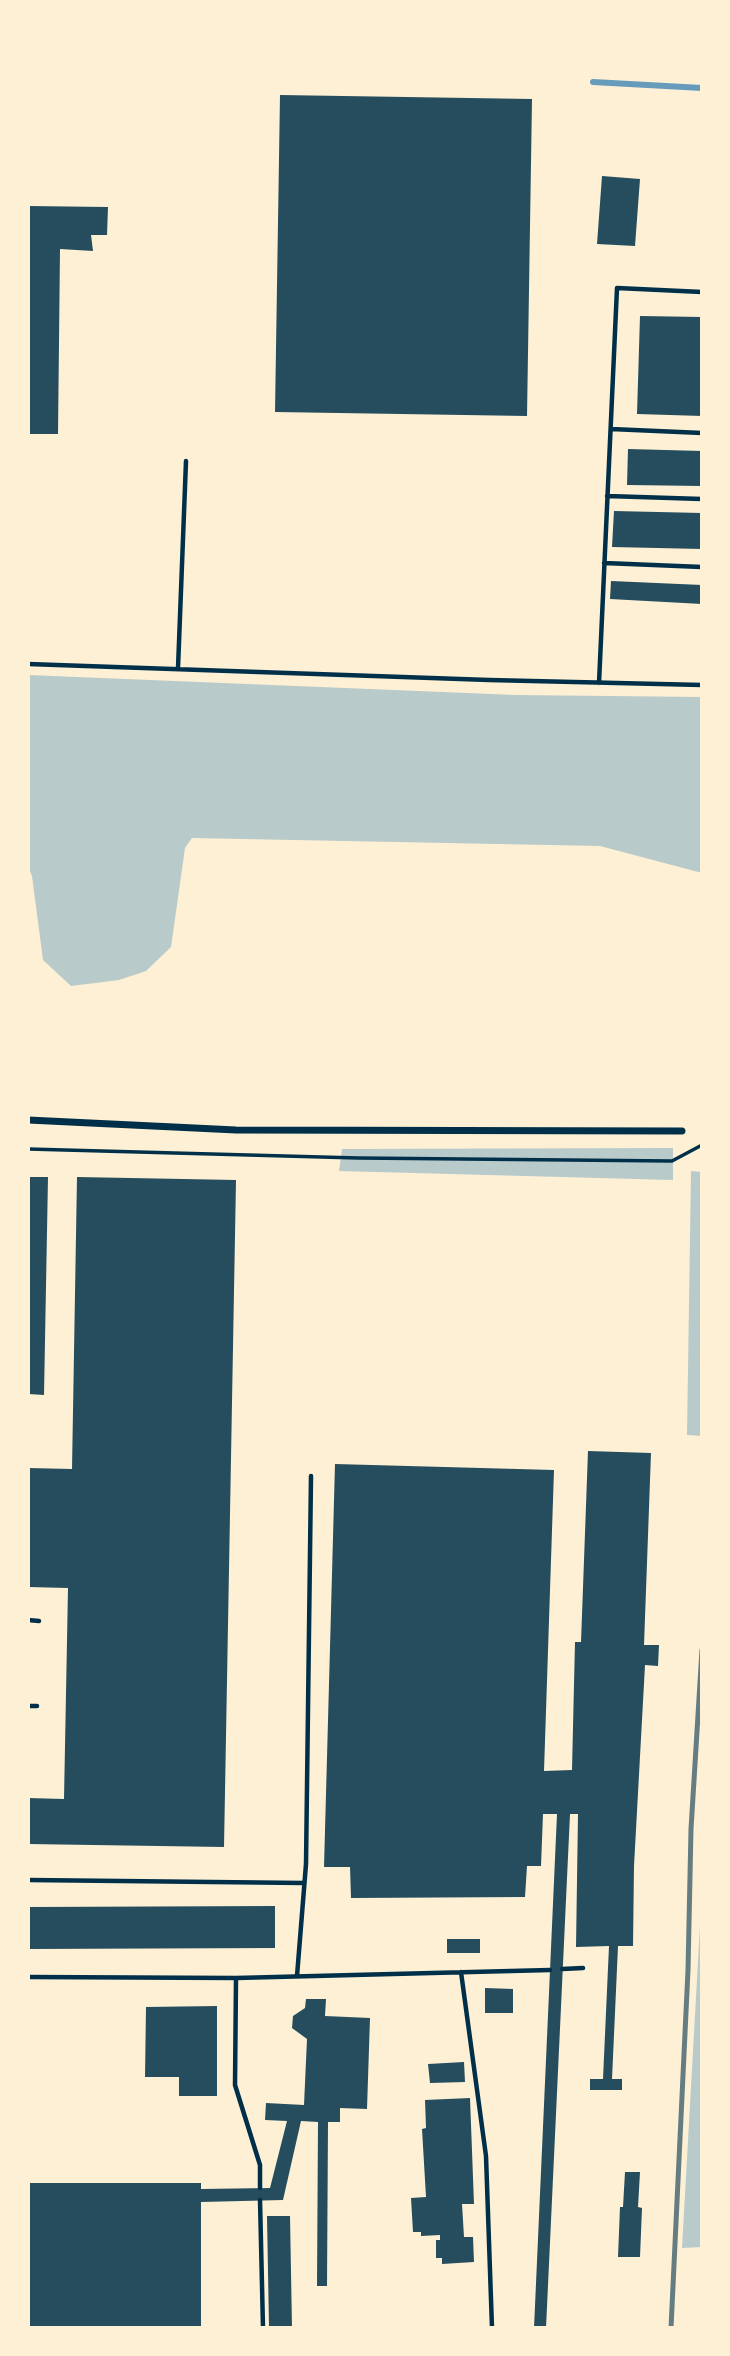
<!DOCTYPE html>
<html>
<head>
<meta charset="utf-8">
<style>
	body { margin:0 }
	#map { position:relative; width:730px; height:2356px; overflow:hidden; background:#fdf0d5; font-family:"Roboto Condensed",sans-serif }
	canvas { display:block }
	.frame { position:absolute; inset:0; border:30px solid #fdf0d5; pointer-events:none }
</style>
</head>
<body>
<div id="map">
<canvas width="730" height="2356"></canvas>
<div class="frame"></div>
</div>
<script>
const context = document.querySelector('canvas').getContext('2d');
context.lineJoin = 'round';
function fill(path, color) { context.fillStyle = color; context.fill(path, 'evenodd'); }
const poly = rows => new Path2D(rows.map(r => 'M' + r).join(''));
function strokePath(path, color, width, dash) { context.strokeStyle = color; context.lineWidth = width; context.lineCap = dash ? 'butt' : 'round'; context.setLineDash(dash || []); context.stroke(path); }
const green = poly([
	[28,675,516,695,702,697,702,873,600,846,192,838,185,848,171,947,146,971,119,980,71,986,43,960,32,876,28,867],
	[673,1148,673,1180,339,1171,342,1149],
	[691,1171,702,1172,702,1436,687,1435],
	[702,1890,702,2247,682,2248]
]);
const stream = poly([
	[593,82,702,88]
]);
const building = poly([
	[280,95,532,99,527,416,275,412],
	[602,176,640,179,635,246,597,244],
	[28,206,108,207,107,235,91,235,93,251,60,249,58,434,28,434],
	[640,316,702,317,702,416,637,414],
	[628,449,702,451,702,486,627,485],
	[614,511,702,513,702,549,612,547],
	[611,581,702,585,702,604,610,599],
	[28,1177,48,1177,44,1395,28,1394],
	[77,1177,236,1180,224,1847,28,1844,28,1798,64,1799,68,1588,28,1587,28,1468,72,1469],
	[588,1451,651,1453,644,1645,659,1645,658,1666,645,1665,634,1866,633,1946,618,1946,612,2079,622,2079,622,2090,590,2090,590,2079,603,2079,609,1946,576,1947,578,1814,570,1814,546,2328,534,2328,557,1814,543,1814,541,1866,527,1866,525,1897,351,1898,350,1867,324,1867,335,1464,554,1470,544,1771,572,1770,575,1642,581,1642],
	[275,1906,275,1948,28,1949,28,1907],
	[447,1939,480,1939,480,1953,447,1953],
	[485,1988,513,1989,513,2013,485,2013],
	[306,1999,326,1999,325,2016,370,2018,367,2109,340,2108,340,2122,328,2122,327,2286,317,2286,318,2122,301,2121,283,2200,201,2202,201,2328,28,2328,28,2183,201,2183,201,2189,270,2188,287,2121,265,2120,266,2103,304,2105,307,2039,292,2028,293,2016,305,2008],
	[217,2006,217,2096,179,2096,179,2077,145,2077,146,2007],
	[464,2062,465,2082,430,2083,428,2064],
	[470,2098,474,2204,462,2204,464,2237,473,2237,474,2262,442,2264,442,2258,436,2258,436,2240,440,2240,440,2235,421,2236,421,2232,413,2232,411,2198,426,2197,422,2129,426,2128,425,2100],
	[625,2172,640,2172,638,2207,642,2208,640,2257,618,2257,620,2207,623,2207],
	[267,2216,290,2216,292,2328,269,2328]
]);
const path = poly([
	[28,1149,358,1158,672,1161,702,1145]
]);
const service = poly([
	[611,429,702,433],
	[607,496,702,499],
	[604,563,702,567],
	[28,664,489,680,702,685],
	[178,668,186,461],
	[599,683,617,288,702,292],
	[28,1620,39,1621],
	[28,1706,37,1706],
	[28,1880,304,1883],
	[562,1969,583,1968],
	[461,1972,486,2156,492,2328],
	[297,1976,306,1864,311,1476],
	[28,1977,236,1978,235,2085,260,2165,260,2188],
	[236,1978,550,1970],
	[260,2200,263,2328]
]);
const minor = poly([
	[28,1120,236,1130,682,1131]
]);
const rail = poly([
	[671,2328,688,1970,691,1829,702,1650]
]);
fill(green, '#b9caca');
strokePath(stream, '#669bbc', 6);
fill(building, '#264d5e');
strokePath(path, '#003049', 3.5);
strokePath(service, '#003049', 4.5);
strokePath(minor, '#003049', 7);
strokePath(rail, '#657d81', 5);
</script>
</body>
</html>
